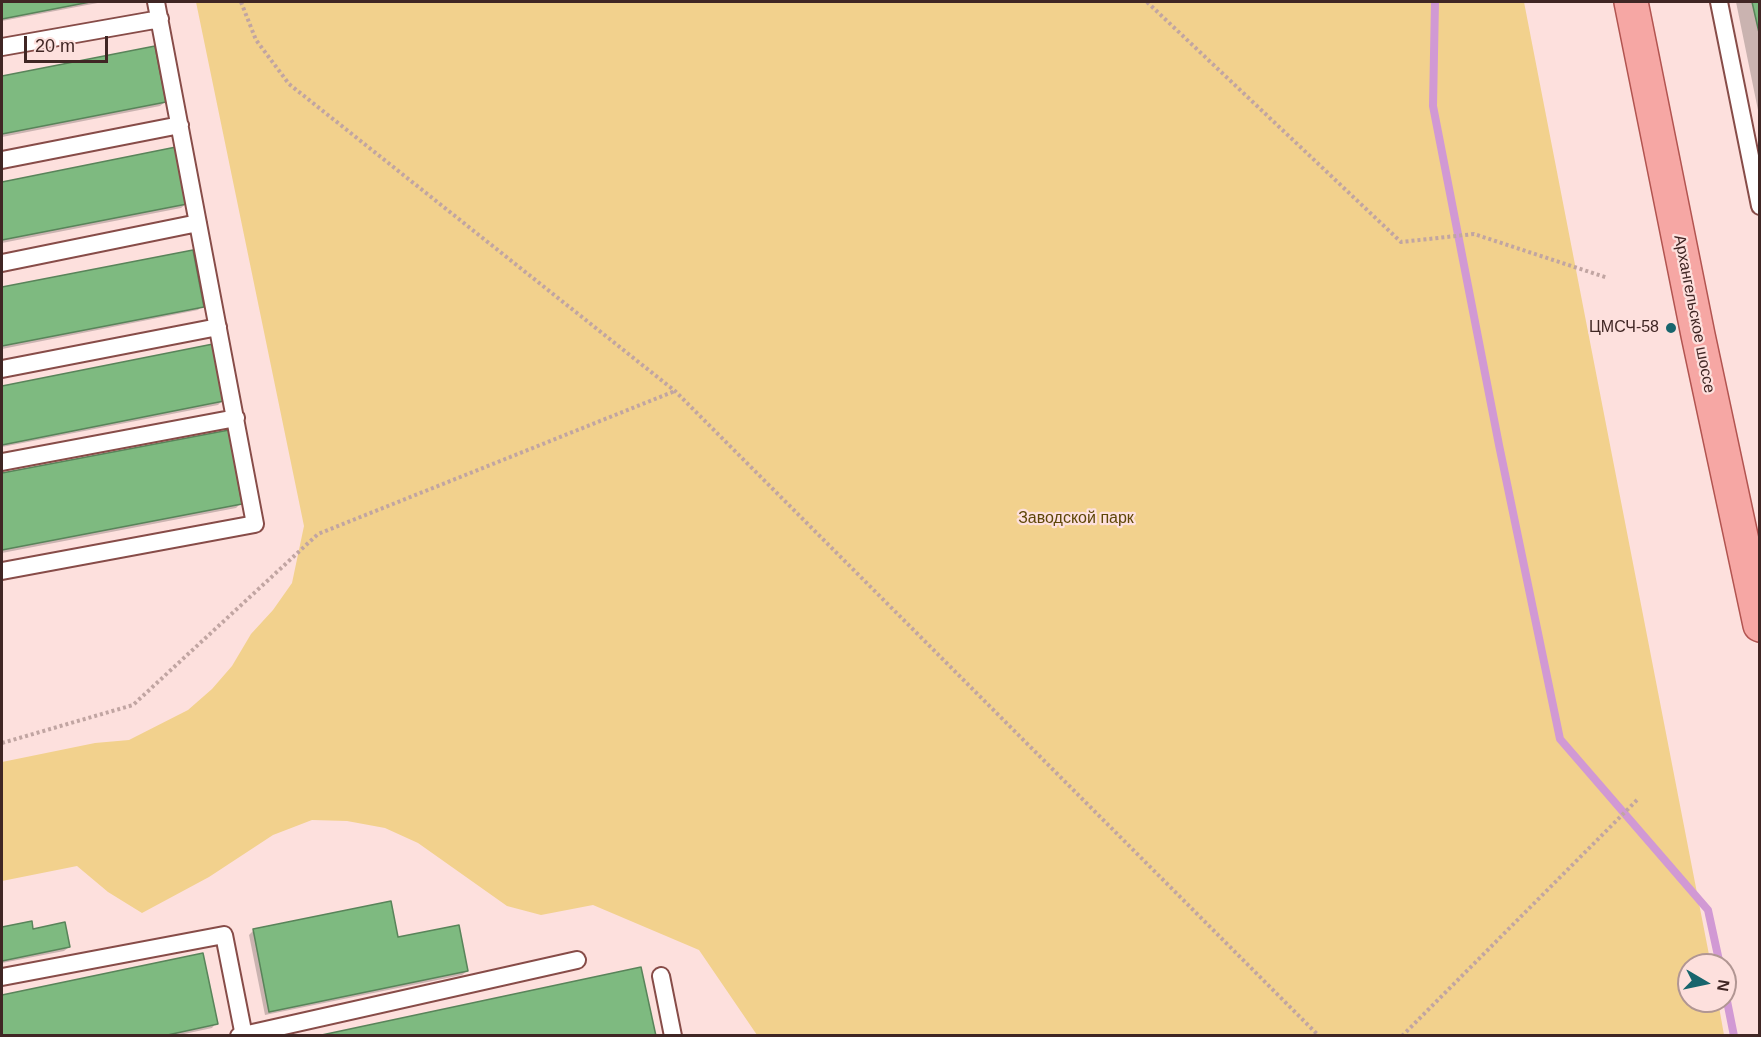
<!DOCTYPE html>
<html>
<head>
<meta charset="utf-8">
<style>
	body { margin:0 }
	#map { position:relative; width:1761px; height:1037px; overflow:hidden; background:#fde0dd; font-family:Arial,sans-serif }
	canvas { display:block }
	.frame { position:absolute; inset:0; border:3px solid #402624; pointer-events:none }
	.north { position:absolute; left:1677px; top:953px; width:60px; height:60px; box-sizing:border-box; background:#fde0dd; border:2px solid #b19693; border-radius:50%; rotate:99deg; font-size:16px; font-weight:700; line-height:24px; text-align:center; color:#402624 }
	.north::after { content:''; display:block; margin:auto; width:21px; height:27px; background:#18656d; clip-path:polygon(50% 0,100% 100%,50% 72%,0 100%) }
	.scale { position:absolute; left:24px; top:36px; width:84px; height:27px; box-sizing:border-box; border:3px solid #402624; border-top:0; padding-left:8px; font-size:18px; line-height:21px; white-space:nowrap; color:#402624; -webkit-text-stroke:4px #fde0dd; paint-order:stroke }
</style>
</head>
<body>
<div id="map">
<canvas width="1761" height="1037"></canvas>
<div class="frame"></div>
<div class="north">N</div>
<div class="scale">20 m</div>
</div>
<script>
const context = document.querySelector('canvas').getContext('2d');
context.lineJoin = 'round';
function fill(path, color) { context.fillStyle = color; context.fill(path, 'evenodd'); }
const poly = rows => new Path2D(rows.map(r => 'M' + r).join(''));
function strokePath(path, color, width, dash) { context.strokeStyle = color; context.lineWidth = width; context.lineCap = dash ? 'butt' : 'round'; context.setLineDash(dash || []); context.stroke(path); }
function drawText(font, color, halo, rows, align = 'center') {
  context.font = font + ' Arial,sans-serif'; context.lineWidth = 4.5; context.setLineDash([]); context.textBaseline = 'middle'; context.strokeStyle = halo; context.fillStyle = color; for (const [text, x, y, turn = 0] of rows) {
    context.save(); context.translate(x, y); context.rotate((+turn || 0) * Math.PI / 180); context.textAlign = isNaN(turn) ? turn : align; if (halo) context.strokeText(text, 0, 0); context.fillText(text, 0, 0); context.restore();
  }
}
const green = poly([
	[196,2,1524,2,1711,965,1689,965,1689,1001,1718,1001,1724,1035,757,1035,699,950,593,905,541,915,507,906,418,843,385,828,347,821,312,820,273,835,209,877,142,913,108,892,77,866,2,881,2,762,95,743,129,740,188,710,212,689,232,666,251,634,273,610,292,583,304,526]
]);
const shadow = poly([
	[2,2,103,2,2,21],
	[1736,2,1760,2,1760,120],
	[154,47,165,102,160,106,2,137,2,77],
	[175,149,186,204,181,208,2,243,2,183],
	[192,252,202,306,198,310,2,349,2,289],
	[212,346,223,400,218,405,2,447,2,387],
	[228,431,241,503,236,508,2,553,2,474],
	[31,923,32,930,69,947,64,951,2,963,2,928],
	[253,931,397,939,467,971,462,975,265,1015,249,935],
	[202,955,216,1023,212,1028,175,1036,2,1036,2,997]
]);
const stream = poly([
	[1435,2,1433,106,1499,445,1560,739,1708,910,1720,965],
	[1725,991,1734,1036]
]);
const building = poly([
	[2,2,90,2,2,19,2,2],
	[1752,2,1760,2,1760,37,1752,2],
	[155,46,166,102,2,134,2,76,155,46],
	[176,147,187,204,2,240,2,182,176,147],
	[193,250,204,307,2,346,2,287,193,250],
	[213,344,224,401,2,445,2,386,213,344],
	[229,430,242,504,2,550,2,473,229,430],
	[391,901,398,937,459,925,468,971,269,1012,253,929,391,901],
	[32,921,33,929,65,922,70,947,2,961,2,927,32,921],
	[203,953,218,1024,163,1036,2,1036,2,995,203,953],
	[641,967,656,1036,317,1036,641,967]
]);
const path = poly([
	[241,2,256,40,289,84,675,391,1319,1036],
	[1147,2,1401,242,1474,234,1608,278],
	[2,743,133,705,318,534,675,391],
	[1402,1036,1638,799]
]);
const lane = poly([
	[1719,2,1760,206],
	[2,47,160,19],
	[2,160,180,125],
	[2,263,198,223],
	[2,369,218,327],
	[2,462,236,418],
	[2,571,255,524,156,2],
	[661,976,673,1036],
	[2,977,224,935,244,1036],
	[239,1036,577,960]
]);
const primary = poly([
	[1631,2,1698,335,1760,625]
]);
const markers = [
	[1671,328,6,"#18656d"]
];
const streetNames = [
	["Архангельское шоссе",1694,314,79]
];
const poiNames = [
	["ЦМСЧ-58",1659,328]
];
const parkNames = [
	["Заводской парк",1076,519]
];
fill(green, '#f2d18d');
fill(shadow, '#0003');
strokePath(stream, '#d199d4', 8);
fill(building, '#7eba80');
strokePath(building, '#59845a', 1.5);
strokePath(lane, '#874c48', 20);
strokePath(primary, '#b25450', 36);
strokePath(path, '#c1a5a2', 4, [3, 3]);
strokePath(lane, '#fff', 16);
strokePath(primary, '#f6a7a4', 33);
for (const [x, y, r, color] of markers) { const dot = new Path2D(); dot.arc(x, y, r, 0, 2 * Math.PI); context.fillStyle = color; context.fill(dot); strokePath(dot, '#fde0dd', 2); }
drawText('16px', '#402624', '#fde0dd', streetNames);
drawText('16px', '#402624', '#fde0dd', poiNames, 'right');
drawText('16px', '#5e4607', '#fde0dd', parkNames);
</script>
</body>
</html>
